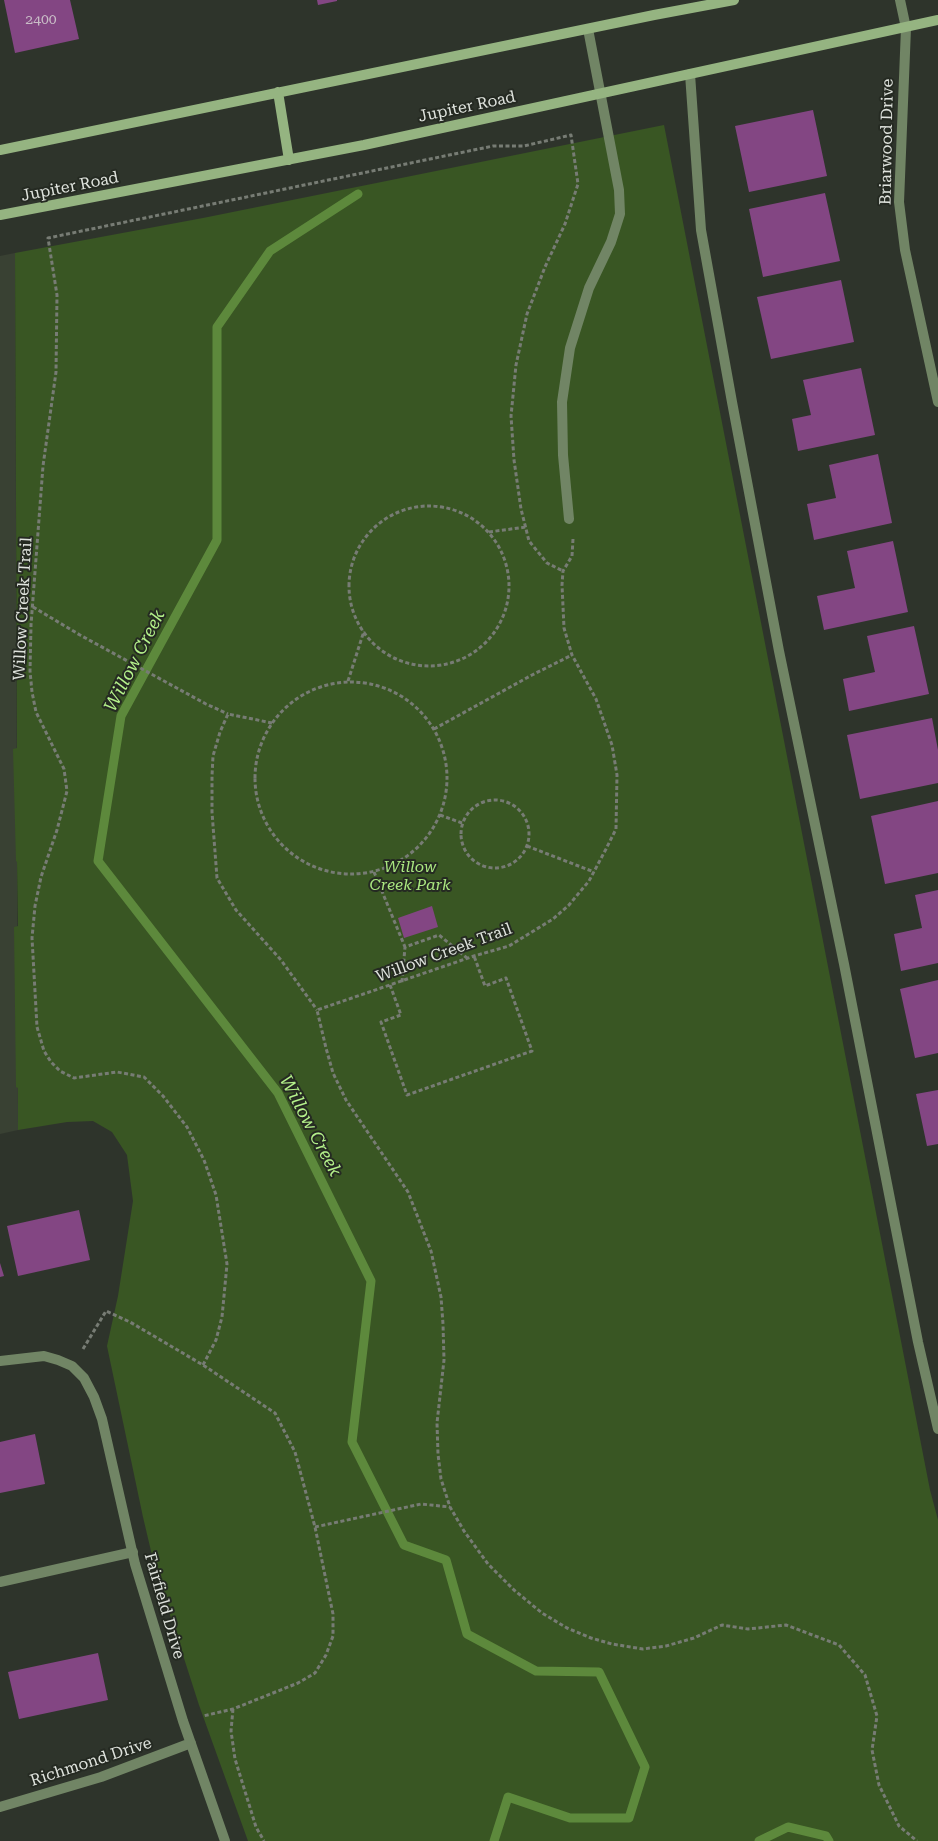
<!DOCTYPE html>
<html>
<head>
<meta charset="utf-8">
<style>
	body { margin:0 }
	canvas { display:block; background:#2e342b }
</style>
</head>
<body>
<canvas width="938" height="1841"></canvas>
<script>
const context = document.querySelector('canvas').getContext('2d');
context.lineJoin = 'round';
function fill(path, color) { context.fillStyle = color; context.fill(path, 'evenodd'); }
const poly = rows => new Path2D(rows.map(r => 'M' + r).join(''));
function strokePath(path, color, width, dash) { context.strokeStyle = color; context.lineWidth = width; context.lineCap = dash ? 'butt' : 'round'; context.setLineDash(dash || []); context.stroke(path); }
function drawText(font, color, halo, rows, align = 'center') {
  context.font = font + ' "Roboto Serif",serif'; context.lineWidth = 4; context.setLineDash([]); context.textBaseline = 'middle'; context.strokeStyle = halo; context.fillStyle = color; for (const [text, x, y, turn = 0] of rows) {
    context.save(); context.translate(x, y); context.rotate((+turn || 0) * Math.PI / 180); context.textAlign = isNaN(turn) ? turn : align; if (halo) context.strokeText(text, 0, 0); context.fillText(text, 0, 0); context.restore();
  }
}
const built = poly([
	[15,253,18,1130,0,1134,0,256]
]);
const green = poly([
	[664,125,930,1490,938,1520,938,1841,248,1841,199,1705,155,1568,143,1517,107,1346,118,1296,133,1201,127,1155,112,1132,93,1121,67,1122,18,1130,18,1088,16,1087,14,927,18,926,17,862,16,861,13,749,17,748,15,253,203,218]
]);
const stream = poly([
	[358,194,270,251,217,327,217,540,121,716,98,861,278,1093,371,1281,352,1442,404,1545,446,1560,467,1634,536,1671,599,1672,645,1767,629,1818,570,1818,508,1797,494,1841],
	[759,1841,788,1827,826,1836,829,1841]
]);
const building = poly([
	[4,0,70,0,79,39,15,53],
	[317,0,337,0,337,1,318,5],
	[813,110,827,176,749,192,735,126],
	[825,193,840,261,763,277,749,209],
	[841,280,854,342,771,359,757,297],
	[861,368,875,435,798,451,792,419,811,415,803,380],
	[878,454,892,523,814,540,807,504,836,498,829,465],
	[893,541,908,612,824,630,817,596,855,588,847,551],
	[914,626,929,694,849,711,843,679,875,672,867,636],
	[932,718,938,750,938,783,860,799,847,735],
	[938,801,938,873,885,884,871,816],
	[938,890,938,963,901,971,894,934,922,928,915,895],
	[432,906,438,927,404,938,398,918],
	[938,980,938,1053,915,1058,900,989],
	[938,1090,938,1144,927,1146,916,1094],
	[79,1210,90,1260,18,1276,7,1226],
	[0,1263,4,1276,0,1277],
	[35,1434,45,1484,0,1493,0,1442],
	[98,1653,108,1700,19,1719,8,1672]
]);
const path = poly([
	'349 586a80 80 0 1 1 160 0a80 80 0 1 1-160 0Z',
	[489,532,526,527],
	[573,539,572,556,563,571,562,585,564,628,572,655,596,699,612,745,617,775,616,829,606,849,589,881,569,905,553,919,509,946,474,956,317,1010,326,1048,333,1073,346,1100,408,1192,431,1251,441,1297,443,1324,444,1360,437,1423,438,1454,441,1479,450,1507,464,1531,488,1564,514,1590,542,1613,567,1628,591,1638,612,1644,643,1649,666,1646,694,1638,722,1625,748,1629,786,1625,839,1645,865,1675,877,1716,872,1750,879,1785,899,1826,917,1841],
	[33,607,80,635,206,704,228,714],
	[348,681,364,631],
	'255 778a96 96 0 1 1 192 0a96 96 0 1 1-192 0Z',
	[272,723,228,714,220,732,213,756,212,776,212,812,217,878,236,910,281,960,317,1010],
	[434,729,532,675,572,655],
	'461 834a34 34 0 1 1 68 0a34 34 0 1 1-68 0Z',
	[440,815,462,823],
	[527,846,594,872],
	[374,872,405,947],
	[402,982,405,947,439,935,467,958],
	[390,985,401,1015,381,1022,407,1095,532,1051,506,978,485,986,474,956],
	[83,1349,106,1311,130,1322,203,1365,275,1413,295,1452,315,1527,333,1614,333,1636,326,1655,315,1673,298,1683,233,1709,203,1716],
	[203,1365,216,1340,222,1317,227,1264,216,1195,204,1160,187,1127,163,1096,144,1077,117,1072,74,1078,60,1071,51,1062,44,1051,37,1027,32,938,35,906,41,877,57,830,67,791,64,769,36,712,32,692,30,671,31,625,43,466,56,372,57,295,48,238,493,146,524,146,571,135,578,184,565,224,545,267,527,314,516,365,511,416,514,460,521,509,529,541,547,563,563,571],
	[315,1527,421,1504,450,1507],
	[233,1709,231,1731,235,1759,256,1827,264,1841]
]);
const lane = poly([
	[690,74,701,230,732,402,779,651,844,964,918,1342,938,1429],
	[569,519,563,455,562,402,570,348,589,288,611,242,620,214,619,190,588,29],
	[0,1582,133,1552]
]);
const street = poly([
	[900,0,906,28,899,202,905,250,938,402],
	[0,1361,44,1356,58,1360,72,1366,84,1378,94,1397,102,1419,135,1564,183,1721,225,1841],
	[0,1807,101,1777,191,1743]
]);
const secondary = poly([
	[278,92,289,160],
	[0,150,654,15,734,0],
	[0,215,364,145,938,20]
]);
const numberNames = [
	["2400",41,20]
];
const streetNames = [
	["Jupiter Road",467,107,-12],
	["Briarwood Drive",887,142,-89],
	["Jupiter Road",70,187,-11],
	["Willow Creek Trail",23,609,-87],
	["Willow Creek Trail",444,953,-20],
	["Fairfield Drive",164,1606,74],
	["Richmond Drive",91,1762,-18]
];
const parkNames = [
	["Willow",410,867],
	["Creek Park",410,885]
];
const waterNames = [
	["Willow Creek",135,661,-63],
	["Willow Creek",310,1126,62]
];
fill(built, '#394133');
fill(green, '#395623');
strokePath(stream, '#5d893c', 9);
fill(building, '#834683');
strokePath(path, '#777c74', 3, [4, 2.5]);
strokePath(lane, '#718565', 10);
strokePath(street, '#718565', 10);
strokePath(secondary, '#95b481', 10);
drawText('14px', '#c8bcc6', null, numberNames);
drawText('16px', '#dfe3dd', '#252a22', streetNames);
drawText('italic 16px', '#aae780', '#252a22', parkNames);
drawText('italic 18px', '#b5f28b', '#252a22', waterNames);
</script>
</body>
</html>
